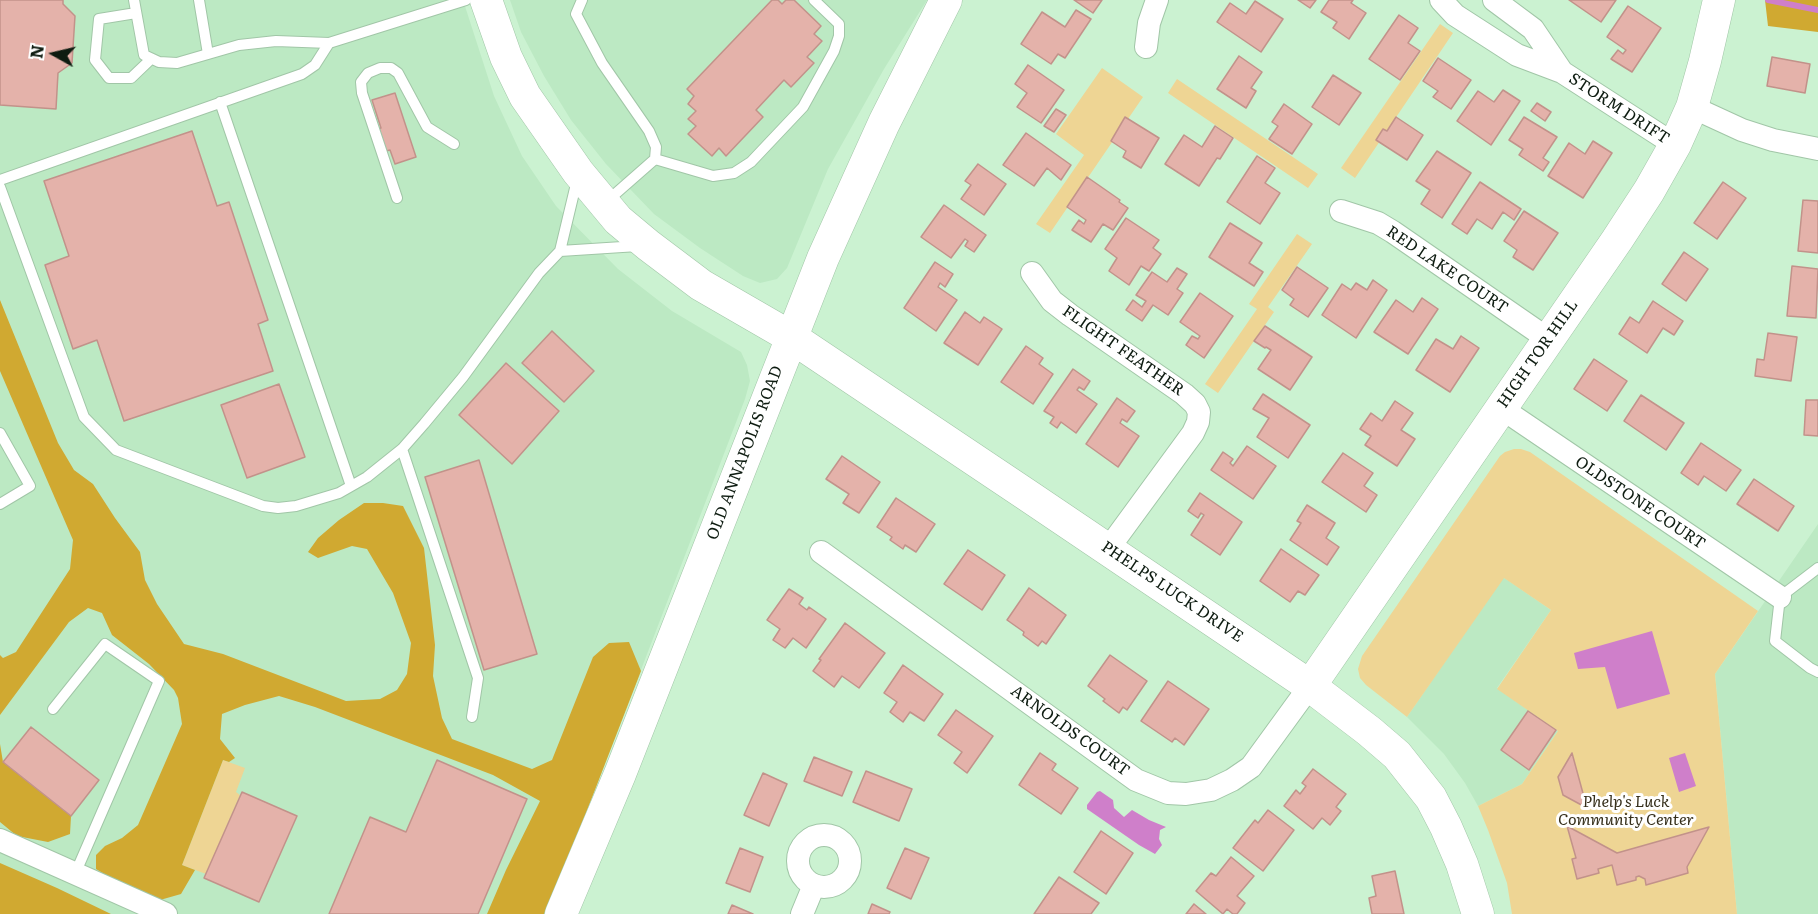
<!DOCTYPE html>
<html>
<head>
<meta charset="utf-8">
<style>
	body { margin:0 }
	#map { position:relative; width:1818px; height:914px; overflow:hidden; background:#cbf2d1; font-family:Literata,serif }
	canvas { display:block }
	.north { position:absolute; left:24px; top:24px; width:60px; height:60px; -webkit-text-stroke:4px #fff; paint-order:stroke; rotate:278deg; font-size:16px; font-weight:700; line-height:24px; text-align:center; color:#0e1c11 }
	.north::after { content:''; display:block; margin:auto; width:21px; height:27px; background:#0e1c11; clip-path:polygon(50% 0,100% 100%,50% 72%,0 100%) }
</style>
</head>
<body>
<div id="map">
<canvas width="1818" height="914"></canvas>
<div class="north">N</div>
</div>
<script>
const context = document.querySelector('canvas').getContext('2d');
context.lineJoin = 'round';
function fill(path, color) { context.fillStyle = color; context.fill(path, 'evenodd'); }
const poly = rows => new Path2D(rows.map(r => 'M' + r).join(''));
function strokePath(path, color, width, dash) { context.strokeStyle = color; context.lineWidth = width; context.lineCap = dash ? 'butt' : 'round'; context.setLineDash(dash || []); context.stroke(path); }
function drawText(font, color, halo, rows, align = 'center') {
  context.font = font + ' Literata,serif'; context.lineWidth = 6; context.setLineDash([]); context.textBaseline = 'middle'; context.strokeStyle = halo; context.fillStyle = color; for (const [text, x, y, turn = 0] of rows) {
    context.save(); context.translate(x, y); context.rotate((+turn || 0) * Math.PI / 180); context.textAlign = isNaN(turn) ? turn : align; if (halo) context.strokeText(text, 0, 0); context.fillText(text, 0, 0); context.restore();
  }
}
const built = poly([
	[0,0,463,0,494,96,522,156,556,206,618,269,672,311,741,352,747,365,750,381,745,399,586,813,544,914,0,914],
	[510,0,927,0,884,69,828,169,787,268,777,279,760,283,743,276,700,248,654,214,606,164,571,120,544,76,521,32],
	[1818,524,1818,914,1737,914,1715,674],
	[1503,577,1551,610,1497,688,1558,731,1522,784,1478,806,1465,783,1444,754,1407,717]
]);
const green = poly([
	[1440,24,1453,33,1355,178,1341,168],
	[1102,68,1143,97,1050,233,1036,224,1084,155,1056,134],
	[1177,79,1318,174,1308,188,1168,93],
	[1297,234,1312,244,1268,307,1274,312,1218,393,1205,384,1257,309,1249,304],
	[1514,449,1521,449,1530,452,1758,611,1715,674,1737,914,1512,914,1507,883,1488,830,1478,806,1522,784,1558,731,1497,689,1551,610,1504,578,1407,717,1366,685,1360,678,1358,669,1362,656,1500,456,1505,452],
	[223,760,245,768,236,792,240,795,206,874,182,865]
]);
const forest = poly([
	[1765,0,1818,0,1818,32,1768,26],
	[0,300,58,443,74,470,93,484,115,518,140,552,145,580,157,604,184,644,223,654,346,701,380,699,397,690,407,674,411,643,393,593,367,549,352,546,318,558,308,552,318,538,339,520,364,503,383,503,403,506,424,548,435,645,433,676,442,718,452,739,532,769,552,760,593,657,609,643,629,642,641,671,586,813,544,914,487,914,506,870,540,801,493,775,315,707,279,696,245,705,222,714,220,739,235,758,229,762,223,760,182,865,195,870,181,894,160,900,119,883,96,869,96,855,105,846,122,838,138,825,182,724,178,698,174,690,149,664,112,635,102,613,88,608,69,622,0,715,0,655,3,658,16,652,70,569,73,540,0,371],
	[0,744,3,762,71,816,70,834,48,842,17,836,0,822],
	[0,863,57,888,111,914,0,914]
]);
const water = poly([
	[1652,631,1670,694,1617,709,1605,667,1578,669,1574,653],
	[1685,753,1696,786,1679,792,1669,758],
	[1100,791,1113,800,1114,808,1124,817,1132,810,1149,820,1166,827,1160,830,1159,839,1162,845,1155,854,1139,845,1087,809,1087,805,1097,792]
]);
const stream = poly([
	[1768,0,1818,10]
]);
const building = poly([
	[0,0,63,0,63,4,75,16,72,63,58,73,56,109,0,105,0,0],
	[772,0,778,0,782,4,786,0,794,0,821,26,814,34,822,41,807,57,814,63,791,87,784,80,756,110,763,117,726,156,719,148,712,156,688,134,696,126,688,119,696,111,688,104,694,96,687,89,772,0],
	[1074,0,1102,0,1093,13,1074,0],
	[1298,0,1316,0,1310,8,1298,0],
	[1329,0,1353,0,1351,3,1366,13,1349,39,1333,28,1337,22,1321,12,1329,0],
	[1569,0,1616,0,1601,22,1569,0],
	[1255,1,1283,19,1261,52,1217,22,1230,3,1246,14,1255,1],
	[1628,6,1661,28,1632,72,1611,59,1618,50,1623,54,1626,50,1607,37,1628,6],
	[1076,10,1091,19,1065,58,1058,54,1051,64,1021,44,1042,12,1065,27,1076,10],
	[1399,15,1418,28,1408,43,1420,51,1400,80,1369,59,1399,15],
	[1239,56,1262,72,1251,88,1256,91,1246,108,1217,89,1239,56],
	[1772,57,1810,64,1805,93,1767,86,1772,57],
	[1438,58,1471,80,1451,109,1433,97,1438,91,1423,81,1438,58],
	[1028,65,1064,90,1041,123,1017,107,1027,93,1015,84,1028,65],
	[1333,75,1361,93,1339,125,1312,107,1333,75],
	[1503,90,1520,101,1491,145,1457,121,1478,91,1494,102,1503,90],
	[395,93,416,157,395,164,390,150,386,151,379,129,381,128,372,100,395,93],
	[1537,103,1551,112,1545,121,1531,111,1537,103],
	[1284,104,1312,124,1292,154,1269,139,1278,126,1272,122,1284,104],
	[1056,109,1066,115,1054,132,1044,126,1056,109],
	[1125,117,1159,138,1141,168,1123,157,1126,151,1111,141,1125,117],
	[1396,117,1423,135,1407,160,1376,140,1383,129,1387,131,1396,117],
	[1524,117,1557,137,1543,158,1549,162,1543,171,1519,155,1523,149,1509,140,1524,117],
	[1215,126,1233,138,1220,159,1217,158,1199,186,1165,164,1184,135,1202,147,1215,126],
	[192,131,217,206,229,202,268,320,258,324,273,371,124,421,97,340,73,349,45,265,69,256,44,181,192,131],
	[1026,133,1071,165,1061,180,1047,168,1034,186,1003,165,1026,133],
	[1593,141,1612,153,1583,198,1548,176,1569,143,1585,154,1593,141],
	[1437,151,1471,173,1442,218,1421,204,1430,190,1416,181,1437,151],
	[1257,156,1275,168,1265,183,1280,193,1260,224,1227,202,1257,156],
	[978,164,1006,184,984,215,961,199,971,185,965,181,978,164],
	[1087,177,1120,200,1119,202,1128,208,1113,230,1103,224,1091,242,1072,230,1079,220,1084,224,1086,220,1067,207,1087,177],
	[1480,182,1521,209,1514,220,1503,212,1492,229,1477,219,1467,234,1452,224,1480,182],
	[1723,182,1746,198,1717,239,1694,223,1723,182],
	[1803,200,1818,201,1818,253,1798,251,1803,200],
	[944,205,986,235,974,252,965,246,968,241,965,239,951,258,921,237,944,205],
	[1524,211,1558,233,1533,270,1513,257,1517,250,1504,241,1524,211],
	[1126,218,1159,240,1153,248,1161,254,1149,271,1141,266,1129,285,1109,271,1117,258,1105,249,1126,218],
	[1230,223,1262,243,1249,263,1263,272,1254,286,1209,257,1230,223],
	[1684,252,1708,269,1686,301,1662,284,1684,252],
	[935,262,953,274,945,287,940,283,938,287,957,300,936,331,904,308,935,262],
	[1792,266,1818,269,1816,318,1787,316,1792,266],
	[1297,267,1328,288,1308,317,1290,305,1294,299,1282,290,1297,267],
	[1177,268,1187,274,1177,289,1183,293,1168,315,1153,305,1142,321,1126,310,1133,300,1142,307,1146,301,1136,295,1152,272,1167,282,1177,268],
	[1373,280,1387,290,1356,338,1322,315,1342,284,1351,290,1356,283,1367,290,1373,280],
	[1200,293,1233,316,1204,358,1186,345,1192,336,1198,339,1200,336,1180,322,1200,293],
	[1422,298,1438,309,1408,354,1374,332,1396,300,1413,312,1422,298],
	[1653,301,1683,321,1674,335,1663,328,1647,353,1619,334,1630,317,1639,323,1653,301],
	[965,312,980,323,984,317,1002,329,978,365,944,343,965,312],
	[1265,326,1312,357,1290,390,1258,369,1271,350,1266,347,1265,348,1254,341,1265,326],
	[552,331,594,371,564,402,522,363,552,331],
	[1768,333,1797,337,1791,381,1755,376,1757,359,1764,360,1768,333],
	[1461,336,1479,348,1450,392,1416,370,1436,339,1453,349,1461,336],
	[1026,346,1043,358,1039,364,1053,374,1033,404,1001,382,1026,346],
	[1594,359,1627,381,1607,411,1574,389,1594,359],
	[506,363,559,411,512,464,459,415,506,363],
	[1073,369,1090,381,1084,390,1079,387,1077,390,1097,404,1076,433,1061,422,1057,428,1050,423,1054,417,1044,411,1073,369],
	[279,384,305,457,247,478,221,405,279,384],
	[1263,394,1310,425,1288,458,1257,437,1269,418,1253,409,1263,394],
	[1641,395,1684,423,1666,450,1624,421,1641,395],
	[1117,398,1135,411,1127,422,1122,419,1120,423,1139,436,1118,467,1086,444,1117,398],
	[1806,400,1818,400,1818,436,1804,435,1806,400],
	[1395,401,1413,413,1401,430,1415,439,1397,466,1365,445,1371,436,1360,429,1371,413,1382,421,1395,401],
	[1701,443,1741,470,1726,491,1704,476,1698,485,1681,473,1701,443],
	[1247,446,1276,466,1253,499,1211,470,1223,452,1233,459,1230,463,1233,466,1247,446],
	[1343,453,1373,473,1364,486,1377,495,1366,512,1322,482,1343,453],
	[842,456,880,482,859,513,843,503,849,494,826,479,842,456],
	[479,460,537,654,484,670,425,477,479,460],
	[1754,479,1794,506,1778,531,1737,504,1754,479],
	[1200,493,1242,522,1220,555,1191,535,1204,515,1201,513,1198,518,1188,511,1200,493],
	[896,498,935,524,916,552,905,545,903,549,890,540,892,537,877,527,896,498],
	[1307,505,1335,523,1326,538,1339,547,1327,565,1290,540,1301,523,1297,521,1307,505],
	[1281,549,1319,575,1305,595,1298,591,1290,602,1260,581,1281,549],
	[968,550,1005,575,982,610,944,584,968,550],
	[1029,588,1066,615,1046,644,1042,641,1038,646,1023,635,1024,632,1007,620,1029,588],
	[789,589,803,598,799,604,807,610,809,607,826,619,806,648,793,638,785,648,773,640,780,629,767,620,789,589],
	[845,623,885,653,859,688,842,676,834,687,813,671,821,660,819,659,845,623],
	[1110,655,1147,681,1127,710,1123,707,1119,713,1103,701,1105,699,1088,686,1110,655],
	[903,665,943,694,924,721,910,712,903,722,890,712,897,702,884,693,903,665],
	[1168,681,1209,709,1184,745,1175,738,1172,742,1141,721,1168,681],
	[956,710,993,736,967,773,954,763,962,752,938,735,956,710],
	[1528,711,1556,730,1529,770,1501,750,1528,711],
	[31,727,99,780,71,816,3,762,31,727],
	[1040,753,1056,764,1052,770,1078,788,1061,814,1019,785,1040,753],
	[1572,753,1587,808,1563,795,1558,777,1572,753],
	[814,757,852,772,842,796,804,781,814,757],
	[437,760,527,799,478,914,329,914,370,817,406,832,437,760],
	[1313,769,1346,794,1336,807,1341,811,1330,825,1322,818,1313,829,1284,806,1296,790,1300,794,1306,786,1302,783,1313,769],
	[866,771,912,789,899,821,853,802,866,771],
	[763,773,787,784,769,826,744,815,763,773],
	[242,792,297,816,259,902,204,878,242,792],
	[1268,810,1294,830,1263,871,1233,848,1255,820,1258,823,1268,810],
	[1567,826,1617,853,1709,827,1687,867,1688,873,1646,885,1645,879,1639,876,1636,877,1636,880,1617,885,1612,865,1598,869,1599,873,1577,879,1572,859,1576,858,1567,826],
	[1101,831,1133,853,1106,894,1074,872,1101,831],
	[740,848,763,857,750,892,726,883,740,848],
	[905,848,929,858,911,899,887,888,905,848],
	[1231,857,1254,876,1237,896,1245,903,1237,914,1233,914,1227,909,1223,914,1196,891,1211,873,1216,876,1231,857],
	[1395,871,1404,914,1372,914,1369,898,1376,896,1372,876,1395,871],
	[1059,877,1099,903,1091,914,1034,914,1059,877],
	[872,904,890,912,889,914,868,914,872,904],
	[1194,904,1206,914,1186,914,1194,904],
	[732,905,753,914,728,914,732,905]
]);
const lane = poly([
	[134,0,144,55,159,62,177,63,239,45,276,41,329,43,466,0],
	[199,0,208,54],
	[582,0,576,14,602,63,649,131,656,147,655,159,606,202],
	[136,13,99,19,95,60,109,78,131,78,151,59],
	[220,102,351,486],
	[655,159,713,176,734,173,751,162,803,107,834,51,839,36,839,24,814,0],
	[0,180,302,74,315,65,329,43],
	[0,187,84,417,116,450,263,506,278,508,296,506,339,493,367,477,402,449,424,424,463,377,539,273,560,251,577,180],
	[397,198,362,93,361,82,368,73,380,68,391,68,398,73,427,127,454,144],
	[560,251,638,246],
	[0,433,30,486,0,504],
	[402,449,478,678,472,717],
	[1818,568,1780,597,1775,641,1810,668,1818,672],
	[53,709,105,644,159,681,75,874]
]);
const street = poly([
	[1441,0,1455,15,1517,55,1562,72,1675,145],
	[1494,0,1533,29,1562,72],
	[1146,47,1149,23,1157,0],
	[1692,107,1742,130,1773,140,1818,149],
	[1341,211,1378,223,1393,232,1548,339],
	[1032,273,1052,301,1070,315,1184,394,1195,404,1199,412,1198,422,1193,433,1108,549],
	[1501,408,1780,597],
	[821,552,1136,780,1168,793,1186,794,1211,790,1232,780,1251,767,1310,686],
	'798 861a26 26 0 1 1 52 0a26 26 0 1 1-52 0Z',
	[0,840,166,914],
	[802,914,814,885]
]);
const secondary = poly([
	[486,0,506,57,525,96,578,172,618,220,648,245,701,285,791,337,1027,495,1310,686,1369,731,1397,755,1431,798,1446,827,1462,864,1478,914],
	[1310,686,1617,240,1649,191,1675,145,1692,107,1705,61,1719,0],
	[561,914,620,774,823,258,884,123,946,0]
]);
const streetNames = [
	["STORM DRIFT",1619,109,33],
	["RED LAKE COURT",1447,270,34],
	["FLIGHT FEATHER",1123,351,35],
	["HIGH TOR HILL",1538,354,-55],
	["OLD ANNAPOLIS ROAD",745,453,-69],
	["OLDSTONE COURT",1640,503,34],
	["PHELPS LUCK DRIVE",1172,592,34],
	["ARNOLDS COURT",1070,731,36]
];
const parkNames = [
	["Phelp's Luck",1626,802],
	["Community Center",1626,820]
];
fill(built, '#bce9c3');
fill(green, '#eed594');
fill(forest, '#d0a931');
fill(water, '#cf7fca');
strokePath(stream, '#cf7fca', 6);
fill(building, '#e4b2aa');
strokePath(building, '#c2928a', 1.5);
strokePath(lane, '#a1c6a7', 12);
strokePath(street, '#a1c6a7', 24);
strokePath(secondary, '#a1c6a7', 33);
strokePath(lane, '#fff', 10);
strokePath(street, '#fff', 22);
strokePath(secondary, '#fff', 32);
drawText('16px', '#0e1c11', '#fff', streetNames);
drawText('italic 16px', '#362f1b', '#fff', parkNames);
</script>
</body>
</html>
